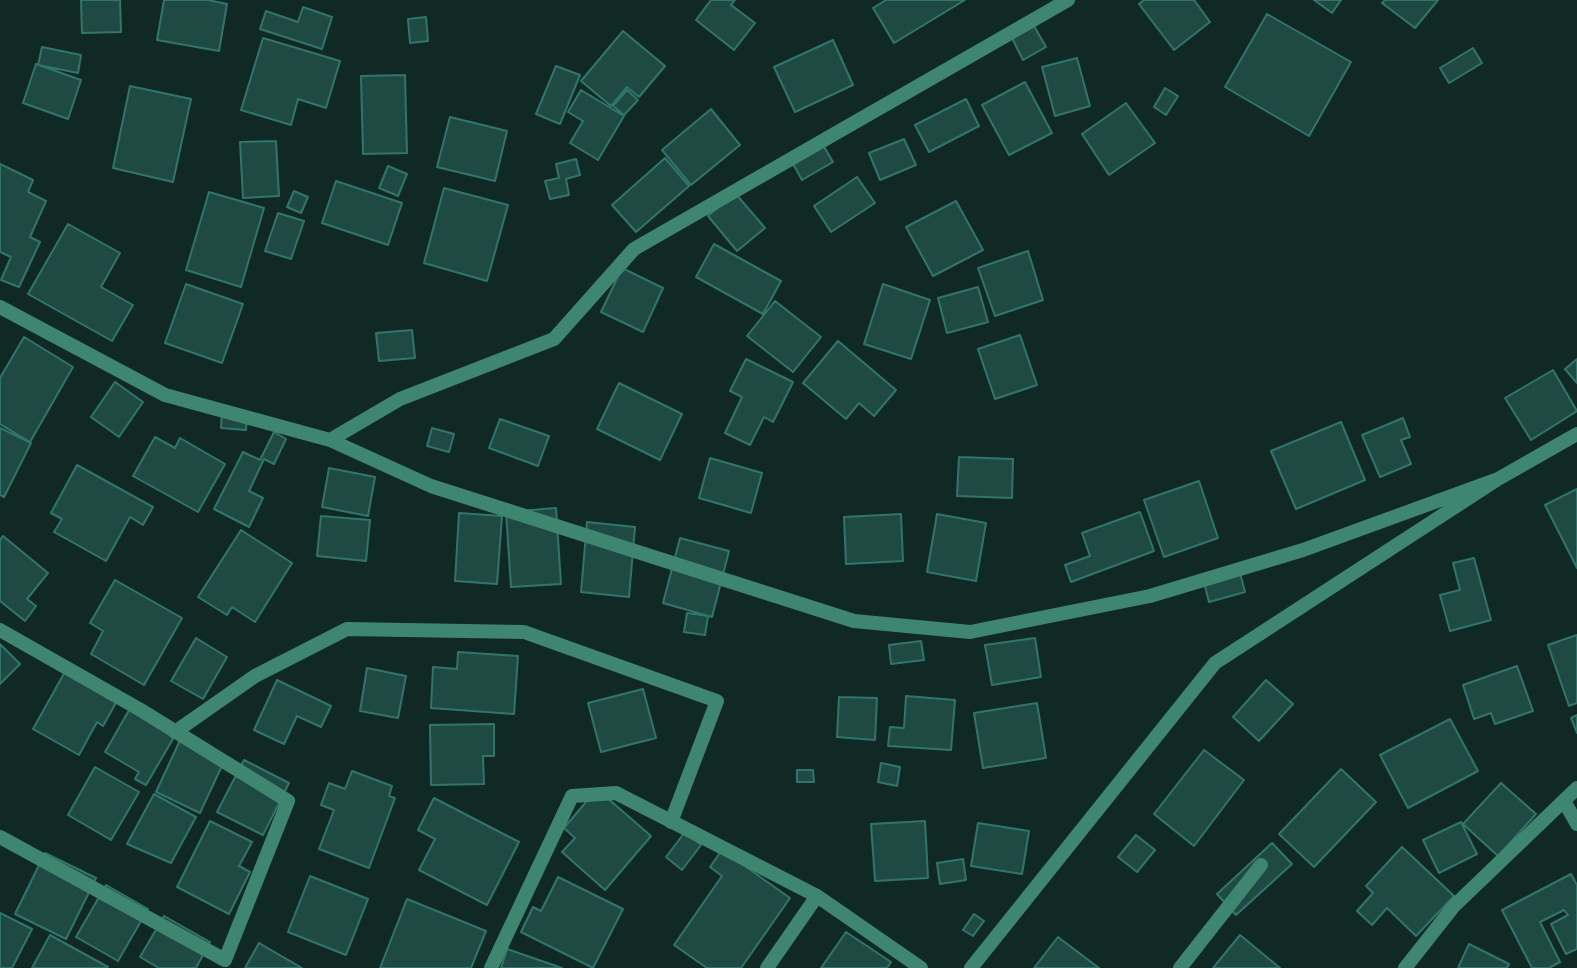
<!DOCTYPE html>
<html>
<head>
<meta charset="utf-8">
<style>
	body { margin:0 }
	canvas { display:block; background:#112925 }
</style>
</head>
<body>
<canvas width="1577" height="968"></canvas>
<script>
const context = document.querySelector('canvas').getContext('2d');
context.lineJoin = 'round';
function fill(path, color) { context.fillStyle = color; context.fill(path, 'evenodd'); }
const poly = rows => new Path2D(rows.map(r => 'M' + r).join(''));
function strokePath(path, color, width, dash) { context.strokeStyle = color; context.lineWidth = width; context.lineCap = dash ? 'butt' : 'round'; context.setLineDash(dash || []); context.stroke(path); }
const building = poly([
	[81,0,120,0,121,32,82,33,81,0],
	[164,0,208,0,227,4,219,51,157,40,164,0],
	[711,0,735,0,731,5,755,23,734,50,696,20,711,0],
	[886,0,965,0,894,43,873,8,886,0],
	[1144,0,1194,0,1210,22,1174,50,1139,4,1144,0],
	[1314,0,1341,0,1332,13,1314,0],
	[1385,0,1438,0,1415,28,1382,3,1385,0],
	[303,7,332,17,322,49,260,29,266,11,298,22,303,7],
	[1267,14,1351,62,1309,136,1225,87,1267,14],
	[426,17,428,41,410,43,408,19,426,17],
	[1034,26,1046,47,1023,60,1012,38,1034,26],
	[623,31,665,66,639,97,627,87,611,106,581,81,623,31],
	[263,38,340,61,326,108,298,99,291,125,241,110,263,38],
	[833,40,853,85,795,112,774,67,833,40],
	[42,47,81,55,78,73,38,65,42,47],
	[1473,48,1482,63,1449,83,1440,68,1473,48],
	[1077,58,1090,106,1055,116,1042,67,1077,58],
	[36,64,81,80,68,119,23,103,36,64],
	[556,66,580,75,560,124,536,114,556,66],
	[405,75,407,153,363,154,361,76,405,75],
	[1025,82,1052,133,1009,155,982,105,1025,82],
	[130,86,191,99,173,182,113,168,130,86],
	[1165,88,1178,96,1166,115,1154,107,1165,88],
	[581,90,624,116,598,160,570,143,583,121,568,112,581,90],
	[627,90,638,100,624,115,613,106,627,90],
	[966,99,979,126,929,152,915,125,966,99],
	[1126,103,1155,143,1109,175,1082,134,1126,103],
	[711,109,740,145,691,185,662,150,711,109],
	[450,117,507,131,495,181,437,167,450,117],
	[819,138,833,162,802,180,788,155,819,138],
	[904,139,916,165,880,180,869,153,904,139],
	[276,141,279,196,243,198,240,142,276,141],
	[665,158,689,186,636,232,612,205,665,158],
	[576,159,580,175,566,179,569,195,550,199,545,181,559,178,556,164,576,159],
	[0,164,33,180,28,192,46,201,30,237,40,242,19,287,1,280,11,257,0,252,0,164],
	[388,166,407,174,398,196,379,188,388,166],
	[857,177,875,203,831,232,814,206,857,177],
	[336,181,402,203,388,245,322,223,336,181],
	[444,188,508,205,487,281,424,263,444,188],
	[294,191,308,197,301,213,287,207,294,191],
	[209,192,264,208,241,287,186,270,209,192],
	[735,193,765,228,737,251,708,216,735,193],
	[956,201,983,250,933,276,906,227,956,201],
	[278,213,304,221,291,259,265,251,278,213],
	[68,224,120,253,101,287,133,305,112,341,28,294,68,224],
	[714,244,781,281,763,314,696,277,714,244],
	[1028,251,1043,300,995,316,978,268,1028,251],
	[622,268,663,288,643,332,601,312,622,268],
	[186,284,243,304,222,363,165,343,186,284],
	[883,284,930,300,911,359,864,344,883,284],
	[978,287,988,322,947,333,938,298,978,287],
	[775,301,821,337,793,372,747,336,775,301],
	[412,330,415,358,379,361,376,333,412,330],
	[1020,335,1037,385,995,399,978,349,1020,335],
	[24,337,73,367,30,442,0,424,0,378,24,337],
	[838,341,896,390,874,416,859,403,846,419,803,383,838,341],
	[746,359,793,382,773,422,764,417,750,445,725,433,742,397,730,391,746,359],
	[1577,359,1577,383,1565,369,1577,359],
	[1553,370,1577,411,1531,440,1505,398,1553,370],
	[115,382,143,402,119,437,91,417,115,382],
	[619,383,682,414,660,460,597,429,619,383],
	[222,411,247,413,246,430,221,428,222,411],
	[1403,418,1410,437,1401,440,1411,464,1380,477,1362,435,1403,418],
	[500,419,549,436,538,466,489,448,500,419],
	[1341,422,1365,480,1296,509,1271,451,1341,422],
	[0,428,31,443,4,497,0,495,0,428],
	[432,428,454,434,449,452,427,446,432,428],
	[274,432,286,439,274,464,264,459,249,491,263,498,249,527,214,509,243,452,260,460,274,432],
	[155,437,175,448,180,438,225,464,198,512,133,476,155,437],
	[959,457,1013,459,1012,498,957,496,959,457],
	[710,458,762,473,751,513,699,498,710,458],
	[77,465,153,507,143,525,130,517,106,561,54,532,62,519,51,513,77,465],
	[329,468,375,477,368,516,322,507,329,468],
	[1199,481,1218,538,1164,557,1144,500,1199,481],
	[1577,489,1577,568,1545,505,1577,489],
	[556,508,561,584,511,587,506,512,556,508],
	[1140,512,1154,551,1071,582,1065,565,1090,556,1082,533,1140,512],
	[459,513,502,516,497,584,455,581,459,513],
	[901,514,903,561,846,564,844,517,901,514],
	[937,514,986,523,976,581,927,572,937,514],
	[321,516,370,520,366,561,317,556,321,516],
	[587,522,635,527,629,597,581,592,587,522],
	[241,530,292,563,255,622,232,607,227,615,198,597,241,530],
	[3,536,48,573,27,599,36,606,25,621,0,601,0,540,3,536],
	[680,538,729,551,712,617,663,603,680,538],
	[1474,558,1491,620,1450,631,1440,595,1460,590,1453,563,1474,558],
	[1240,573,1245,592,1209,602,1204,582,1240,573],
	[115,580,182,618,144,685,91,654,103,631,90,623,115,580],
	[687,613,708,616,705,635,684,632,687,613],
	[1577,635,1577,703,1569,706,1548,645,1577,635],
	[196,638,227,657,203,699,171,681,196,638],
	[1035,638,1041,677,992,685,985,645,1035,638],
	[921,641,924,660,891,664,889,645,921,641],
	[0,644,20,664,0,684,0,644],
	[458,652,518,656,514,714,431,708,433,667,457,669,458,652],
	[1517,666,1533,711,1495,724,1491,713,1474,719,1463,685,1517,666],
	[367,668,406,676,398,718,360,711,367,668],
	[66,670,118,699,103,726,97,722,79,755,33,729,66,670],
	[277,680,331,706,321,727,297,716,284,744,254,730,277,680],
	[1266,680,1293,704,1259,741,1233,717,1266,680],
	[643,689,656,738,601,752,588,703,643,689],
	[906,696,955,700,951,750,888,746,890,727,904,728,906,696],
	[839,697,877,698,875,740,837,737,839,697],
	[1037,703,1046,758,983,768,974,713,1037,703],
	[132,705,177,732,146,785,135,779,139,772,105,752,132,705],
	[1577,715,1577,733,1571,718,1577,715],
	[1450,719,1478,771,1408,808,1380,755,1450,719],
	[494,724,494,756,483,756,484,784,431,785,430,725,494,724],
	[182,736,226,757,200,813,156,792,182,736],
	[1204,750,1244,780,1194,846,1154,814,1204,750],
	[244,760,289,783,263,835,217,812,244,760],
	[881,763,900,767,897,786,878,782,881,763],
	[95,767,139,792,111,840,68,815,95,767],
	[1341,769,1376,802,1314,867,1279,834,1341,769],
	[797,770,813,770,814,782,797,782,797,770],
	[352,771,392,786,389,796,395,798,369,868,319,849,334,810,321,805,329,783,345,789,352,771],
	[1501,783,1536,814,1498,856,1463,824,1501,783],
	[597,789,651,836,605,890,562,852,575,838,564,828,597,789],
	[154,794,196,817,171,863,127,844,154,794],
	[434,798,519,842,487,905,419,870,435,839,418,830,434,798],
	[210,821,252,842,239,866,250,872,229,914,177,887,210,821],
	[925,821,928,878,875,881,871,824,925,821],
	[1461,822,1477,854,1439,873,1423,840,1461,822],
	[978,823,1029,831,1022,874,971,866,978,823],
	[685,832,701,845,682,870,666,857,685,832],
	[1136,835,1155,850,1137,872,1118,857,1136,835],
	[1272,843,1292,864,1236,915,1217,894,1272,843],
	[1402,847,1454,896,1416,936,1387,908,1372,925,1357,911,1373,893,1366,886,1402,847],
	[722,850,790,898,741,968,707,968,674,945,722,876,710,867,722,850],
	[45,853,96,878,66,939,15,914,45,853],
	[963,859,966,880,940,884,937,863,963,859],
	[1571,874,1577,885,1577,949,1566,954,1551,924,1568,915,1564,910,1540,922,1560,962,1549,968,1532,968,1502,910,1571,874],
	[310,876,368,899,346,955,288,932,310,876],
	[558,877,623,909,593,968,521,932,533,907,541,911,558,877],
	[106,885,148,909,118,961,76,937,106,885],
	[407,899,486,931,471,968,380,968,407,899],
	[0,913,32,929,12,968,0,968,0,913],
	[974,914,984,921,973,936,963,930,974,914],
	[164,916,210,942,196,968,159,968,140,957,164,916],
	[846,932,891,962,887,968,821,968,846,932],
	[50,935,108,967,107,968,32,968,50,935],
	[1240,935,1280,968,1213,968,1240,935],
	[1058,937,1099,968,1034,968,1058,937],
	[259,943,302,968,245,968,259,943],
	[1469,944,1509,964,1507,968,1458,968,1469,944],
	[507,949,562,968,501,968,507,949]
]);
const street = poly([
	[0,307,165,395,330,440,400,399,554,339,634,249,1068,0],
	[330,440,431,486,854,621,970,632,1150,596,1303,550,1498,479],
	[0,630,139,709,288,801,225,960,0,837],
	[175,732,255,676,347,629,524,632,717,701,671,822],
	[1564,801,1577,824],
	[491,968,572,796,616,793,817,896],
	[767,968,817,896,921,968],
	[971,968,1215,663,1498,479,1577,434],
	[1180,968,1261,865],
	[1405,968,1454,906,1577,788]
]);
fill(building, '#1e4a43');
strokePath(building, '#31756a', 2);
strokePath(street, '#3e8670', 14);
</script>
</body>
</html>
